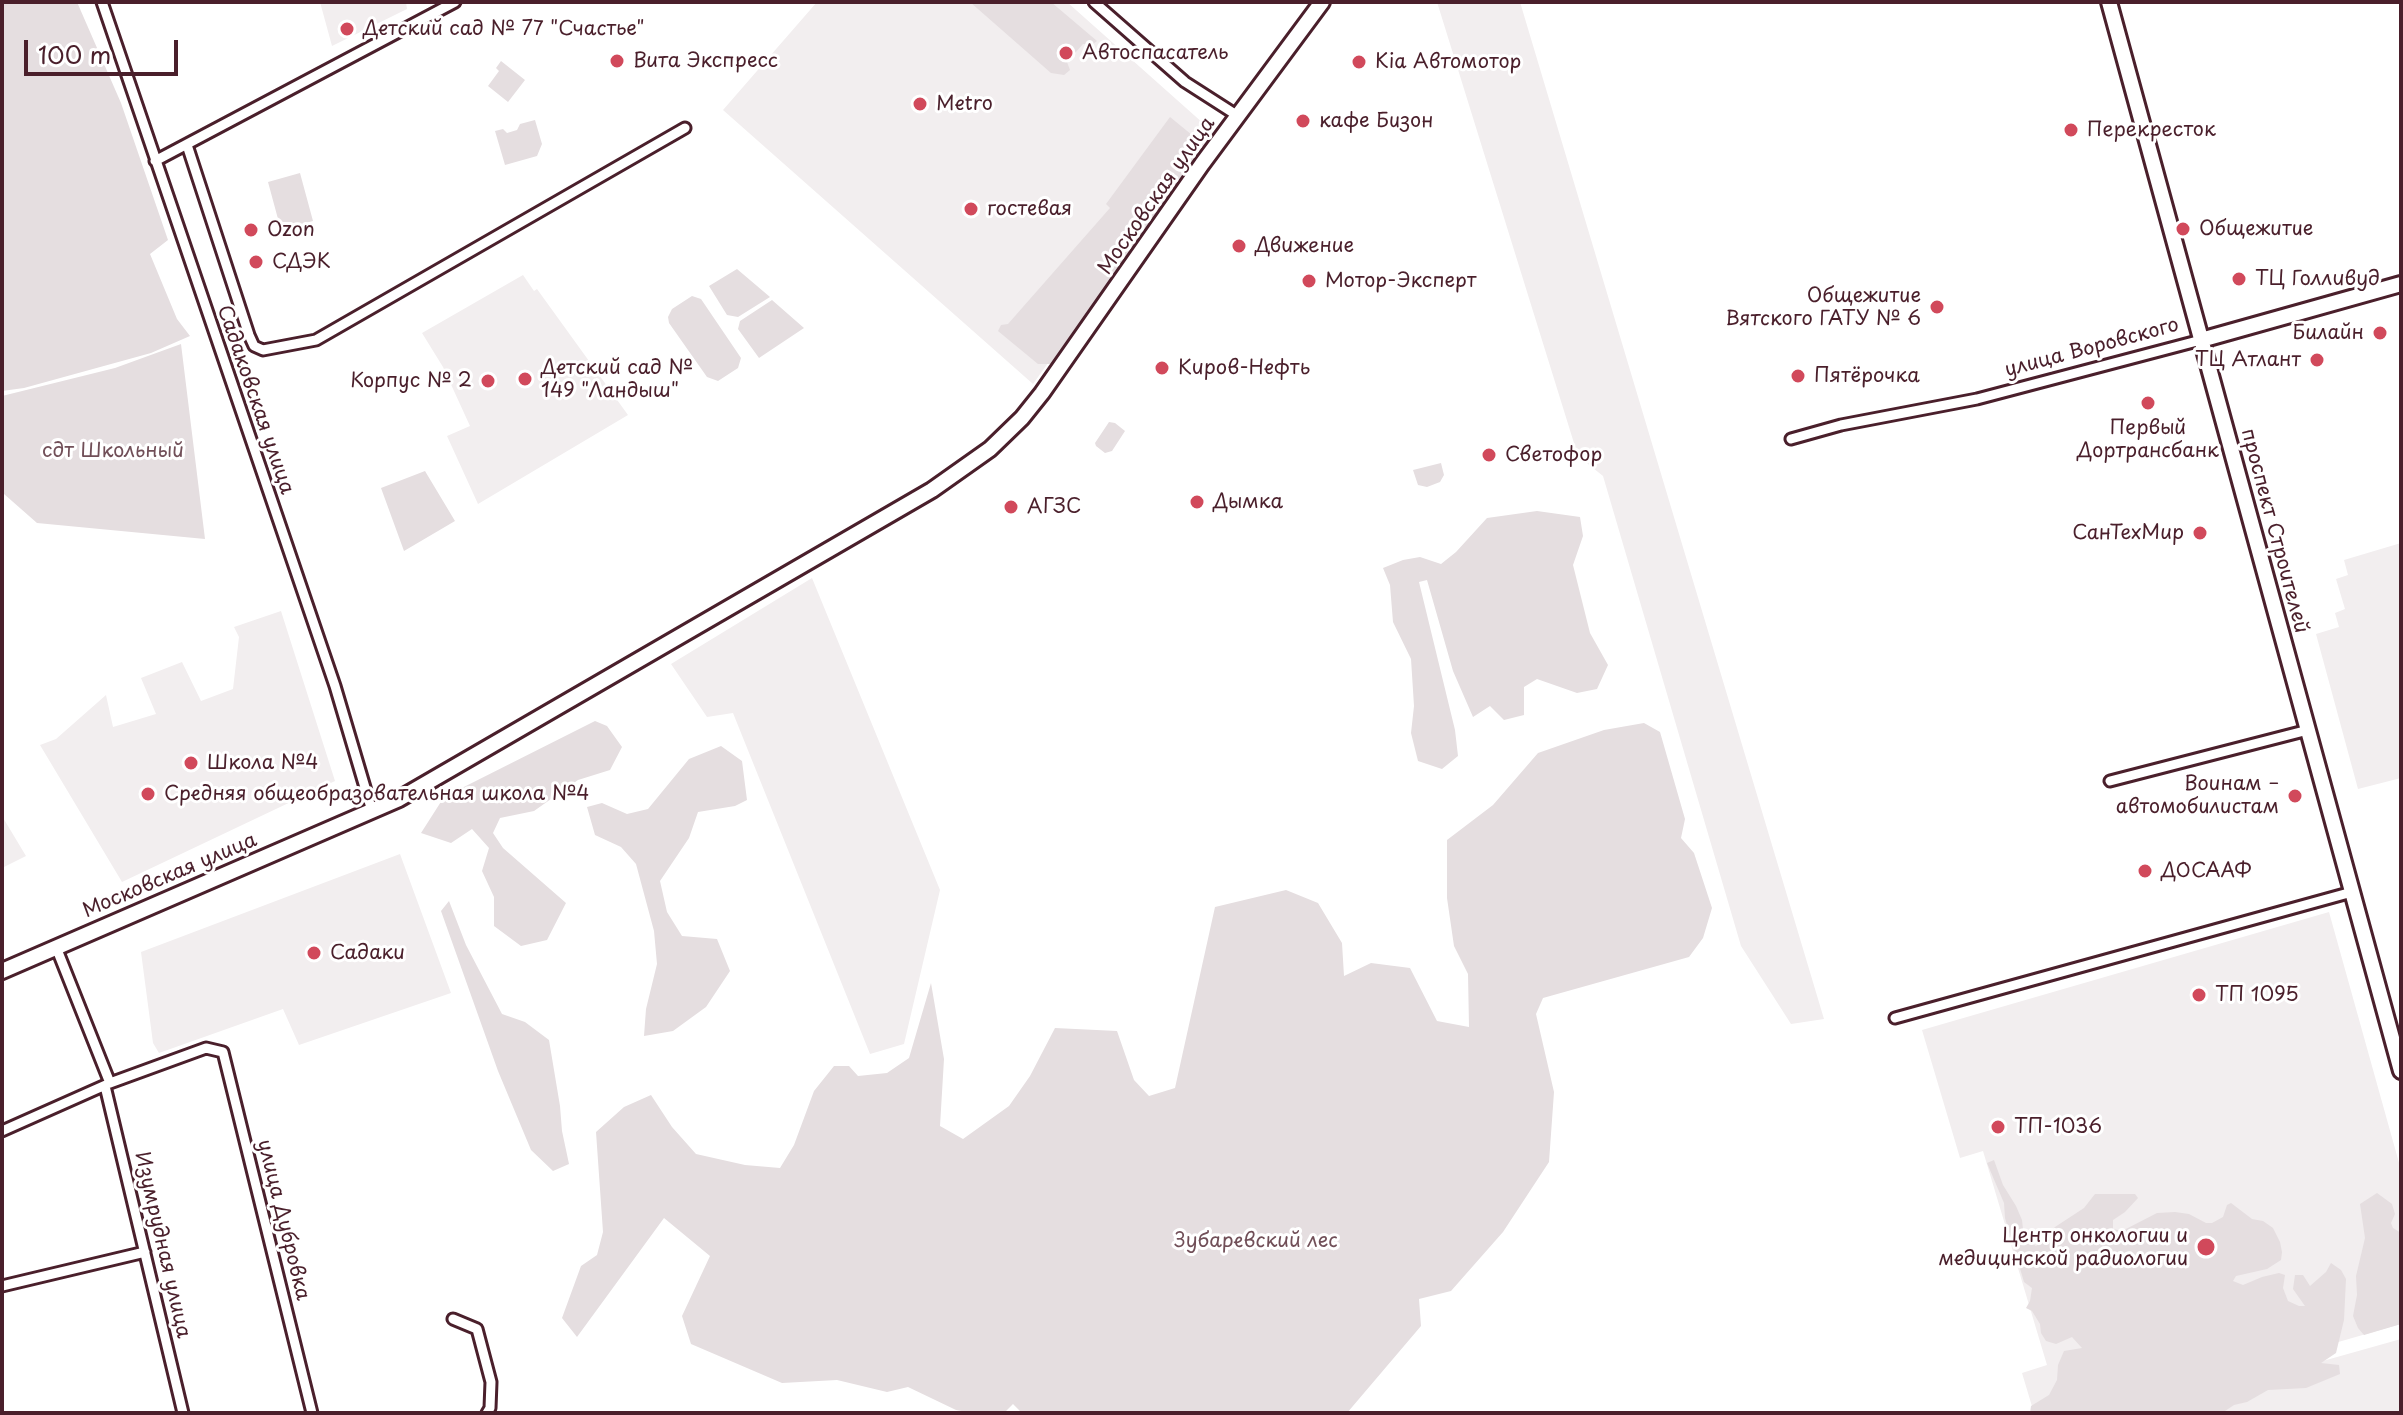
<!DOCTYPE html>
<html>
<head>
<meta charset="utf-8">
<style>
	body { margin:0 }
	#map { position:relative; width:2403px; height:1415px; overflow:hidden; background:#fff; font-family:"Playpen Sans",sans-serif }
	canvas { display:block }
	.frame { position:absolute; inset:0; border:4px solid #4a1f2b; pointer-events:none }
	.scale { position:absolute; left:24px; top:40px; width:154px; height:36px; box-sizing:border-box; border:4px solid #4a1f2b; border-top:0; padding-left:10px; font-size:24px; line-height:28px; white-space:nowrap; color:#4a1f2b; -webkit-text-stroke:6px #fff; paint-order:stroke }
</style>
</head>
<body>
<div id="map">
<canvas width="2403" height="1415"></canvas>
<div class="frame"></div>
<div class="scale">100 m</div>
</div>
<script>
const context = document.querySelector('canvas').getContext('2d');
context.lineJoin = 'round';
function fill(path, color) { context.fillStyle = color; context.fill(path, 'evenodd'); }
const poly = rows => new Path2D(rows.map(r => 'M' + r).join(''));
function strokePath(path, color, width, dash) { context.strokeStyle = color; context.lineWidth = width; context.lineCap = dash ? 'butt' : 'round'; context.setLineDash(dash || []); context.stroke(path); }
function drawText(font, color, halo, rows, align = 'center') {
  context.font = font + ' "Playpen Sans",sans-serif'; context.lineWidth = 6; context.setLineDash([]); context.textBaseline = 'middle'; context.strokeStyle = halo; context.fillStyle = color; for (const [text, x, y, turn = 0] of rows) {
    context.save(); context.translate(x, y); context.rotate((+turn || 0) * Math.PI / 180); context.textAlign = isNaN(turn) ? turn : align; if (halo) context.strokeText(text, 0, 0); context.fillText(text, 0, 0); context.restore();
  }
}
const built = poly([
	[320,2,406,2,407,9,332,46],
	[817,2,1067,2,1213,132,1033,384,723,110],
	[1437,2,1520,2,1824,1019,1791,1024,1741,946,1603,476,1578,456],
	[523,275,534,291,537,289,628,415,478,504,447,436,470,426,443,367,422,333],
	[2401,543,2401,778,2358,789,2316,634,2339,627,2335,613,2345,609,2336,579,2348,575,2344,560],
	[812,578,940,890,904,1044,870,1054,733,713,707,717,671,664],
	[281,611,335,781,122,882,40,745,56,739,106,695,113,727,156,714,141,678,182,662,201,701,233,689,239,637,234,627],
	[2,816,26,856,2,868],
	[400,854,451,993,299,1045,283,1009,159,1053,153,1043,141,952],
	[2329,912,2401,1170,2401,1324,2091,1413,2034,1413,2022,1373,2047,1365,1983,1151,1960,1158,1922,1030],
	[2401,1339,2401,1413,2138,1413]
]);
const green = poly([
	[2,2,77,2,121,103,168,240,150,254,177,319,190,336,151,353,24,388,2,391],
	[970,2,1051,2,1097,41,1093,44,1083,44,1067,62,1070,70,1064,75,1051,73],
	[501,61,525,80,508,102,488,86,499,71,496,68],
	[1170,117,1203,144,1053,364,1038,364,998,331,1001,325,1008,324,1110,208,1106,204],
	[535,120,542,144,537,156,505,165,495,131,503,129,507,133,517,130,520,124],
	[300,173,313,221,281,230,268,182],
	[737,269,770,297,738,317,727,315,709,286],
	[692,296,701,299,741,358,738,368,718,381,707,377,669,323,668,317,672,309],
	[772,300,804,328,759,358,738,329,740,321],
	[181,344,205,539,37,523,4,494,2,396,115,368],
	[1109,422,1115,423,1125,431,1112,451,1105,453,1096,446,1095,443],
	[1441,463,1444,475,1440,482,1427,487,1418,485,1413,470],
	[425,471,455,521,404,551,381,488],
	[1537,511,1580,517,1583,536,1573,565,1590,633,1608,665,1597,689,1577,693,1537,679,1524,687,1524,715,1504,720,1490,706,1473,717,1453,671,1427,580,1419,582,1455,730,1458,756,1442,769,1418,761,1411,733,1414,706,1411,659,1393,622,1390,585,1383,568,1403,560,1420,557,1441,564,1456,552,1487,518],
	[595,721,607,726,622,747,610,770,578,780,534,811,500,818,493,833,503,848,566,903,547,940,521,946,494,926,494,897,482,871,489,848,472,829,451,843,421,833,444,797],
	[1644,723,1660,732,1685,819,1681,838,1694,853,1712,908,1703,938,1689,957,1543,998,1536,1014,1554,1092,1549,1162,1503,1232,1451,1291,1419,1299,1421,1326,1347,1413,1022,1413,1013,1404,1004,1413,973,1413,956,1410,908,1387,887,1392,837,1380,782,1383,691,1344,682,1316,710,1256,664,1218,577,1337,562,1318,581,1266,597,1255,603,1232,596,1132,624,1107,651,1095,672,1127,696,1154,745,1165,780,1168,794,1145,814,1091,834,1066,849,1066,858,1076,887,1073,909,1058,931,983,944,1059,940,1126,963,1139,1009,1106,1030,1076,1055,1028,1117,1031,1134,1080,1149,1096,1175,1088,1215,907,1286,890,1318,903,1342,943,1344,976,1371,963,1410,968,1437,1021,1469,1027,1468,974,1454,946,1447,898,1447,840,1493,805,1538,753,1604,730],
	[721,746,742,761,747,800,735,806,698,812,689,838,660,881,667,912,682,936,717,939,730,971,706,1007,673,1031,644,1036,646,1009,657,964,654,931,636,864,621,847,595,835,587,807,602,803,627,814,648,809,689,759],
	[449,901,466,945,502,1014,525,1022,549,1040,560,1106,562,1131,569,1164,553,1171,531,1150,498,1071,441,911],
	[1994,1160,2003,1185,2016,1206,2022,1220,2024,1238,2036,1246,2055,1227,2084,1208,2095,1194,2135,1194,2138,1198,2125,1212,2113,1220,2113,1229,2122,1231,2157,1213,2175,1212,2189,1214,2206,1223,2212,1223,2223,1217,2227,1205,2231,1203,2252,1219,2263,1221,2273,1228,2280,1242,2282,1252,2281,1260,2267,1269,2236,1276,2233,1281,2243,1285,2262,1277,2279,1273,2285,1275,2283,1288,2288,1301,2299,1306,2305,1306,2293,1289,2295,1275,2303,1275,2310,1286,2326,1272,2331,1263,2341,1270,2346,1279,2344,1320,2336,1353,2321,1363,2339,1365,2340,1374,2306,1388,2268,1390,2247,1402,2234,1405,2222,1413,2030,1413,2031,1406,2049,1395,2057,1380,2058,1365,2064,1351,2082,1348,2072,1337,2056,1344,2046,1341,2041,1333,2040,1324,2032,1311,2026,1308,2030,1301,2032,1288,2024,1282,2005,1218,2004,1203,1987,1163],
	[2377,1193,2392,1204,2395,1214,2391,1223,2393,1228,2401,1233,2401,1324,2364,1335,2358,1328,2353,1316,2357,1295,2356,1276,2365,1238,2360,1204]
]);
const minor = poly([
	[102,2,335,686,372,811],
	[1094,2,1185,82,1238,116],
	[187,145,249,335,254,346,263,350,316,340,685,128],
	[155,161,455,2],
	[1791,439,1841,425,1977,399,2201,340],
	[2110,781,2308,730],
	[56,947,110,1083],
	[1895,1018,2352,892],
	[105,1086,183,1413],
	[2,1131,110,1083,206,1048,223,1052,312,1413],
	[2,1286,145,1252],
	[453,1319,477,1329,491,1382,490,1408,487,1413]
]);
const secondary = poly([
	[2109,2,2401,1071],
	[2201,340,2401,284],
	[2,971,399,799,932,490,990,449,1022,418,1042,393,1202,164,1322,2]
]);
const markers = [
	[347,29,8,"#d1495b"],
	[1066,53,8,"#d1495b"],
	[617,61,8,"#d1495b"],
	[1359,62,8,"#d1495b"],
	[920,104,8,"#d1495b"],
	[1303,121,8,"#d1495b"],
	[2071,130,8,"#d1495b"],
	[971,209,8,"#d1495b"],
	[2183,229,8,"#d1495b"],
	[251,230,8,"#d1495b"],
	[1239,246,8,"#d1495b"],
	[256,262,8,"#d1495b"],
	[2239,279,8,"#d1495b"],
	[1309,281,8,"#d1495b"],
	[1937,307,8,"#d1495b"],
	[2380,333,8,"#d1495b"],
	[2317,360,8,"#d1495b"],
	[1162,368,8,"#d1495b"],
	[1798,376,8,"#d1495b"],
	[525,379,8,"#d1495b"],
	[488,381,8,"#d1495b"],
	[2148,403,8,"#d1495b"],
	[1489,455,8,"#d1495b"],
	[1197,502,8,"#d1495b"],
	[1011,507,8,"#d1495b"],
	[2200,533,8,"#d1495b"],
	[191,763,8,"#d1495b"],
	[148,794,8,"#d1495b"],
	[2295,796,8,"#d1495b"],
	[2145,871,8,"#d1495b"],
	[314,953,8,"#d1495b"],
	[2199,995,8,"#d1495b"],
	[1998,1127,8,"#d1495b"],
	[2206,1247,10,"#d1495b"]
];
const poiNames = [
	["Детский сад № 77 \"Счастье\"",363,29],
	["Автоспасатель",1082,53],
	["Вита Экспресс",633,61],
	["Kia Автомотор",1375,62],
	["Metro",936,104],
	["кафе Бизон",1319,121],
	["Перекресток",2087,130],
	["гостевая",987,209],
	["Общежитие",2199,229],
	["Ozon",267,230],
	["Движение",1255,246],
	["СДЭК",272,262],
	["ТЦ Голливуд",2255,279],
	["Мотор-Эксперт",1325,281],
	["Общежитие",1921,296,"right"],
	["Вятского ГАТУ № 6",1921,319,"right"],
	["Билайн",2364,333,"right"],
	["ТЦ Атлант",2301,360,"right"],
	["Детский сад №",541,368],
	["149 \"Ландыш\"",541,391],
	["Киров-Нефть",1178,368],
	["Пятёрочка",1814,376],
	["Корпус № 2",472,381,"right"],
	["Первый",2148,428,"center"],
	["Дортрансбанк",2148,451,"center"],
	["Светофор",1505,455],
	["Дымка",1213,502],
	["АГЗС",1027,507],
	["СанТехМир",2184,533,"right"],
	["Школа №4",207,763],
	["Воинам –",2279,784,"right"],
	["автомобилистам",2279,807,"right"],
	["Средняя общеобразовательная школа №4",164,794],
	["ДОСААФ",2161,871],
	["Садаки",330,953],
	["ТП 1095",2215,995],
	["ТП-1036",2014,1127],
	["Центр онкологии и",2188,1236,"right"],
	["медицинской радиологии",2188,1259,"right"]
];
const streetNames = [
	["Московская улица",1157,196,-55],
	["улица Воровского",2092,348,-15],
	["Садаковская улица",255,400,71],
	["проспект Строителей",2274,531,75],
	["Московская улица",170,876,-23],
	["улица Дубровка",283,1220,76],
	["Изумрудная улица",162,1245,77]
];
const parkNames = [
	["сдт Школьный",113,451],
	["Зубаревский лес",1256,1241]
];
fill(built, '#f2eeef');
fill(green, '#e5dee0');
strokePath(minor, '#4a1f2b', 15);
strokePath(secondary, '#4a1f2b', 20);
strokePath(minor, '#fff', 9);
strokePath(secondary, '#fff', 14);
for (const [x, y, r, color] of markers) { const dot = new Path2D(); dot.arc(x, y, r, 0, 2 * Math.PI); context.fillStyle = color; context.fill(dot); strokePath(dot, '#fff', 3); }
drawText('20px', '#4a1f2b', '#fff', poiNames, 'left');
drawText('20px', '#4a1f2b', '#fff', streetNames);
drawText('20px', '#714f58', '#fff', parkNames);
</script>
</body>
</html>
